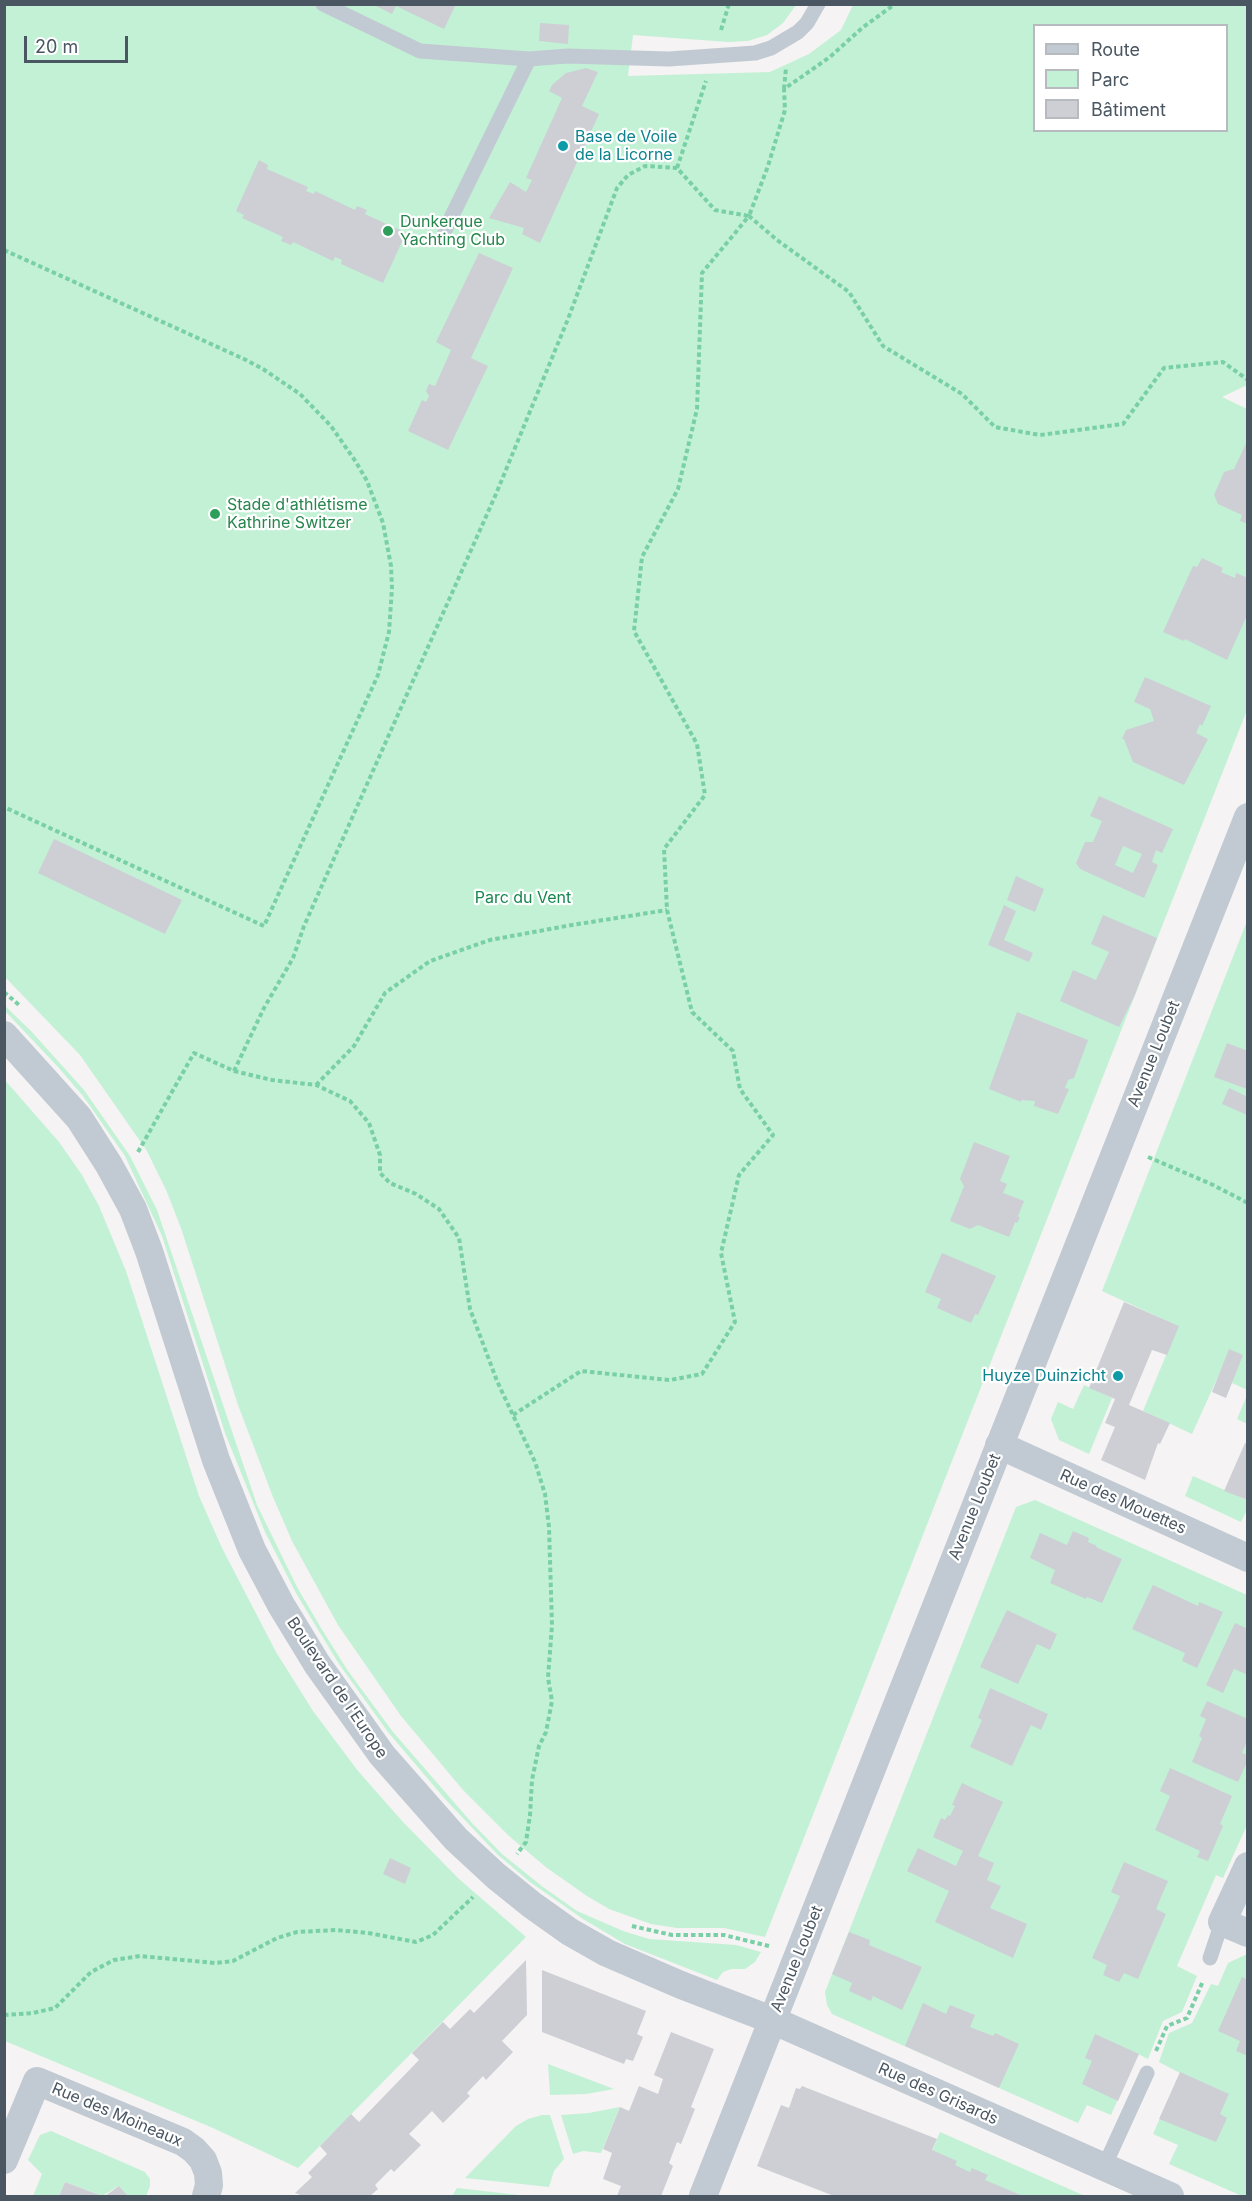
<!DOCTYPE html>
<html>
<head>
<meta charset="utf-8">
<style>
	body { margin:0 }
	#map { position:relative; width:1252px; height:2201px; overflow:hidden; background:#f5f3f3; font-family:Inter,sans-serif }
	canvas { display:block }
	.frame { position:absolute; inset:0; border:6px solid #4a5661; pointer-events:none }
	.legend { position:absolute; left:1033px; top:24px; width:195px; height:108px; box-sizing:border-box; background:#fff; border:2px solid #b7bbc0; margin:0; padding:8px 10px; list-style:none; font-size:18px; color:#4a5661 }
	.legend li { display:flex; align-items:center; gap:12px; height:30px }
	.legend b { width:30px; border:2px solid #b7bbc0 }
	.scale { position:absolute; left:24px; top:36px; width:104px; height:27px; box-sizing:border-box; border:3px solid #4a5661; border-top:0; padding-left:8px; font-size:18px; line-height:21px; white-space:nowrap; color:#4a5661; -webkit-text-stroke:4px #fff; paint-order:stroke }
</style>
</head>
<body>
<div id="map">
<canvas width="1252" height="2201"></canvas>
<div class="frame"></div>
<ul class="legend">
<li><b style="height:8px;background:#c1cad2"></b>Route</li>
<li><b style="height:16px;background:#c3f1d5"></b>Parc</li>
<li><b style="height:16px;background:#cdcfd5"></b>Bâtiment</li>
</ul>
<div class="scale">20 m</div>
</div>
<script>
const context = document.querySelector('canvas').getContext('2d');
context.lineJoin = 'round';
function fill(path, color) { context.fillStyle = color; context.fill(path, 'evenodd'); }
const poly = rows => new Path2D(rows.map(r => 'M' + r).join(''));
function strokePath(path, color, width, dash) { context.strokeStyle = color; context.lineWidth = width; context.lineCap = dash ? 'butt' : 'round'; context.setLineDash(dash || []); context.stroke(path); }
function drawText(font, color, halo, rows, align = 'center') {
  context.font = font + ' Inter,sans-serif'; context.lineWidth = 4.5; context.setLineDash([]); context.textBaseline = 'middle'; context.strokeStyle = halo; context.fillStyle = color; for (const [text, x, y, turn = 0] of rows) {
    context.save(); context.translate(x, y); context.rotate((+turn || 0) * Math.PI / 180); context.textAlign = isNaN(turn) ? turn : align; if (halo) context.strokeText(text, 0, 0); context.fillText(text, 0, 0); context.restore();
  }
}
const green = poly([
	[5,5,796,5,783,23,767,35,748,41,728,42,633,35,628,76,770,72,809,54,841,30,853,5,1247,5,1247,385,1222,397,1247,409,1247,710,765,1937,724,1928,677,1928,651,1924,609,1909,587,1896,547,1868,509,1836,463,1790,401,1716,338,1625,292,1541,273,1497,238,1405,182,1231,167,1192,147,1151,80,1055,5,977],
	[1034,26,1226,26,1226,130,1034,130],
	[1247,921,1247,1390,1232,1383,1230,1350,1192,1434,1143,1411,1178,1326,1102,1291],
	[5,1006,31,1031,84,1090,130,1156,157,1210,257,1505,297,1587,321,1628,348,1671,393,1732,472,1823,502,1854,543,1887,577,1911,623,1931,649,1939,736,1945,761,1952,755,1962,745,1969,731,1969,723,1972,717,1980,625,1944,583,1919,530,1882,497,1854,445,1799,388,1732,339,1664,314,1623,296,1593,265,1532,225,1433,162,1236,125,1156,83,1096,58,1067,5,1011],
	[4,1079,59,1142,82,1175,99,1206,126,1271,199,1496,222,1548,276,1652,313,1711,358,1771,403,1822,459,1879,526,1937,298,2168,213,2128,5,2041],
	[1084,1385,1112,1398,1089,1454,1059,1440,1051,1419,1058,1402,1073,1409],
	[1247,1395,1247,1424,1237,1419],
	[1193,1476,1247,1500,1247,1510,1241,1522,1185,1496],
	[1035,1500,1247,1595,1247,1825,1223,1878,1216,1875,1177,1966,1197,1976,1182,2012,1163,2021,1148,2059,1138,2054,1111,2115,1087,2105,1078,2123,832,2014,827,2005,825,1992,1016,1507],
	[1247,1954,1247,2196,1242,2196,1169,2164,1178,2145,1153,2134,1180,2073,1159,2062,1169,2033,1192,2023,1211,1984,1218,1986,1228,1963],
	[548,2064,614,2089,586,2094,550,2095],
	[620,2107,601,2153,583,2151,573,2154,561,2115,589,2113],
	[542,2115,550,2115,564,2159,554,2171,549,2187,465,2178,516,2126,528,2119],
	[51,2131,145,2172,150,2179,150,2186,146,2196,128,2196,119,2186,102,2196,65,2182,59,2196,33,2196,42,2174,28,2160,40,2135],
	[940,2132,1085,2196,914,2196],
	[457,2188,527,2196,452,2196]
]);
const building = poly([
	[372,4,456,4,444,29,396,6,392,14],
	[540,23,569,25,568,44,539,41],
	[586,68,598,72,582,106,599,114,540,243,522,234,524,228,489,218,510,182,526,192,532,180,526,178,562,98,549,91,552,85,566,73],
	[259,160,268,165,267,169,308,187,306,191,314,194,315,191,355,210,357,206,367,210,365,214,406,233,383,283,341,264,342,260,335,257,333,261,293,242,291,245,281,241,283,237,242,218,244,215,236,211],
	[479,253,513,268,471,358,488,366,448,450,408,431,422,400,426,402,429,396,426,391,429,384,435,386,451,350,436,342],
	[1248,439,1248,524,1240,521,1242,515,1218,504,1214,495,1224,472,1234,469],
	[1202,558,1223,568,1221,572,1235,578,1236,573,1248,578,1248,613,1227,660,1185,639,1184,641,1163,632,1193,566,1197,567],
	[1145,677,1211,706,1202,726,1200,724,1196,733,1208,739,1184,785,1133,762,1124,739,1122,739,1126,730,1154,721,1150,709,1134,702],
	[1099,796,1173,829,1162,853,1156,850,1152,862,1158,865,1144,898,1080,869,1076,863,1085,842,1093,842,1102,821,1090,816],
	[1123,846,1142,854,1133,873,1115,865],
	[54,839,182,900,165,934,38,873],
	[1016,876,1044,889,1035,912,1007,900],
	[1004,905,1016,911,1004,940,1033,953,1029,962,988,945],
	[1103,915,1157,938,1134,997,1119,1027,1060,1001,1073,970,1096,980,1109,952,1091,944],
	[1017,1012,1088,1040,1074,1078,1068,1080,1065,1088,1069,1089,1058,1114,1034,1106,1035,1101,1021,1100,1021,1102,989,1089],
	[1227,1043,1248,1051,1247,1089,1214,1077],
	[1229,1088,1248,1097,1247,1115,1222,1104],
	[974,1142,1010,1156,1000,1181,1007,1184,1003,1193,1024,1201,1018,1216,1020,1218,1017,1223,1015,1222,1009,1237,978,1225,970,1229,950,1221,964,1186,960,1179],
	[942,1253,996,1276,978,1315,975,1314,971,1323,937,1308,941,1299,925,1292],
	[1124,1302,1179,1326,1167,1355,1152,1350,1129,1405,1170,1423,1160,1444,1158,1443,1145,1480,1101,1460,1115,1427,1105,1423,1115,1399,1089,1388],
	[1229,1349,1243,1355,1226,1398,1212,1392],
	[1245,1443,1248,1444,1248,1500,1224,1491],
	[1073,1531,1089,1538,1088,1542,1097,1546,1096,1547,1122,1559,1102,1603,1087,1597,1086,1599,1050,1583,1055,1570,1030,1558,1040,1533,1067,1545],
	[1153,1585,1198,1606,1199,1602,1223,1612,1197,1668,1182,1661,1185,1653,1132,1629],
	[1007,1610,1057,1634,1050,1650,1037,1644,1018,1684,980,1667],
	[1235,1623,1248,1629,1248,1675,1234,1669,1223,1693,1206,1685],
	[990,1688,1048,1714,1041,1730,1031,1725,1012,1766,970,1747,982,1720,978,1718],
	[1207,1701,1248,1719,1248,1739,1242,1753,1248,1755,1248,1760,1238,1782,1192,1762,1202,1738,1199,1736,1206,1719,1200,1716],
	[1170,1768,1232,1796,1220,1824,1223,1826,1208,1861,1197,1857,1200,1851,1155,1830,1170,1796,1160,1791],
	[962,1783,1003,1802,978,1856,994,1863,987,1880,1001,1886,990,1908,1027,1924,1013,1958,935,1922,949,1891,907,1871,918,1848,956,1866,963,1851,933,1837,941,1818,945,1820,948,1815,950,1816,955,1806,952,1805],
	[390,1858,411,1868,405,1884,383,1874],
	[1124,1862,1168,1881,1156,1909,1166,1914,1138,1979,1124,1973,1119,1982,1103,1975,1107,1965,1092,1958,1120,1896,1111,1892],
	[849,1932,870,1940,869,1945,922,1967,902,2010,873,1996,871,2001,849,1991,852,1983,832,1974],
	[526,1960,527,2015,502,2041,513,2052,486,2080,483,2076,467,2093,470,2096,443,2123,432,2111,409,2134,421,2145,394,2172,391,2169,375,2185,378,2189,370,2196,303,2196,295,2193,312,2177,308,2173,327,2154,320,2146,351,2114,359,2122,419,2060,412,2053,443,2022,450,2029,470,2009,474,2013],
	[542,1970,646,2011,637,2034,643,2037,633,2061,626,2059,624,2064,542,2032],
	[1242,1977,1248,1980,1248,2056,1236,2051,1240,2041,1218,2031],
	[923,2003,946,2014,950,2005,975,2015,970,2027,993,2036,995,2033,1019,2044,999,2088,905,2046],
	[671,2032,714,2049,691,2107,695,2109,681,2144,677,2142,669,2163,673,2166,661,2196,617,2196,621,2186,603,2179,612,2153,603,2149,620,2107,629,2111,639,2086,658,2094,663,2079,654,2075],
	[1095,2034,1139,2054,1118,2101,1082,2084,1092,2061,1085,2058],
	[1180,2072,1229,2094,1220,2114,1227,2118,1216,2142,1159,2119],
	[802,2086,937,2139,932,2150,957,2161,955,2165,970,2172,972,2168,988,2175,985,2180,1023,2196,893,2196,888,2195,887,2196,834,2196,757,2166,781,2105,789,2108,796,2088,800,2089],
	[65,2182,102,2196,59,2196],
	[119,2186,128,2196,105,2196]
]);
const path = poly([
	[721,30,729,4],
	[784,89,786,68],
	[677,168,706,81],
	[4,250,244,359,263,369,300,394,331,426,356,462,367,481,383,523,391,566,392,588,389,632,378,675,264,926,4,807],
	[4,992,19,1005],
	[234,1071,272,1080,316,1085,350,1101,369,1123,380,1155,380,1173,390,1183,416,1194,439,1209,459,1238,470,1309,497,1381,535,1462,545,1494,549,1527,552,1625,548,1678,552,1701,546,1732,539,1746,532,1780,530,1815,526,1842,517,1854],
	[316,1085,354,1046,385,993,430,961,490,940,572,925,667,910],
	[138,1152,194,1053,234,1071,264,1008,293,958,304,926,496,494,568,319,617,188,628,175,645,166,677,168,715,210,749,216,768,166,785,110,784,89,830,57,862,28,895,4],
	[1148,1157,1211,1184,1248,1203],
	[513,1415,581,1371,670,1380,702,1374,735,1322,721,1253,739,1175,773,1135,740,1089,733,1051,692,1012,667,910,664,849,705,795,697,744,634,631,642,557,678,489,697,409,702,273,749,216,777,240,849,292,883,346,962,394,995,427,1040,435,1123,424,1164,368,1223,362,1248,380],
	[632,1926,672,1935,724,1935,769,1946],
	[4,2015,33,2013,55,2008,91,1972,114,1960,140,1956,215,1963,233,1961,277,1938,297,1932,336,1930,368,1933,416,1942,433,1935,473,1897],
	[1156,2051,1167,2026,1187,2018,1203,1981]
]);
const service = poly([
	[323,4,420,51,529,59,567,56,669,59,755,53,771,48,798,32,807,23,818,4],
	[445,230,529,59],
	[1210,1958,1222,1922],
	[1104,2167,1147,2073]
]);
const minor = poly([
	[4,1035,79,1118,109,1165,133,1209,149,1251,216,1460,252,1550,281,1605,317,1664,382,1755,456,1839,496,1876,532,1905,570,1932,607,1953,681,1985,772,2020,1170,2196],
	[999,1445,1248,1558],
	[1248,1866,1222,1922,1248,1933],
	[4,2160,37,2081,183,2142,194,2150,203,2160,208,2173,209,2185,206,2196],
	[703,2196,1248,817]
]);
const markers = [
	[563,146,6,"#0f9aa8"],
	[388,231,6,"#2e9e5b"],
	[215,514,6,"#2e9e5b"],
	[1118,1376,6,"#0f9aa8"]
];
const cultureNames = [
	["Base de Voile",575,137],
	["de la Licorne",575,155],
	["Huyze Duinzicht",1106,1376,"right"]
];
const leisureNames = [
	["Dunkerque",400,222],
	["Yachting Club",400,240],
	["Stade d'athlétisme",227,505],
	["Kathrine Switzer",227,523]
];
const parkNames = [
	["Parc du Vent",523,898]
];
const streetNames = [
	["Avenue Loubet",1154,1054,-68],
	["Rue des Mouettes",1123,1502,24],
	["Avenue Loubet",975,1507,-68],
	["Boulevard de l'Europe",337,1688,56],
	["Avenue Loubet",797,1959,-68],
	["Rue des Grisards",938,2094,24],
	["Rue des Moineaux",117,2115,23]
];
fill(green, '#c3f1d5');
fill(building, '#cdcfd5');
strokePath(path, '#7ad0a6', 4, [4.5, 3]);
strokePath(service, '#c1cad2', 15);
strokePath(minor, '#c1cad2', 28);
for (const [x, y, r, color] of markers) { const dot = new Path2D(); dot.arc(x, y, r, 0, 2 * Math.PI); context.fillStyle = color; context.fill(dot); strokePath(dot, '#fff', 2); }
drawText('16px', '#0d838f', '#fff', cultureNames, 'left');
drawText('16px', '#27864d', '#fff', leisureNames, 'left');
drawText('16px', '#17864f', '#fff', parkNames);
drawText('16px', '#4a5661', '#fff', streetNames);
</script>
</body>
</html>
